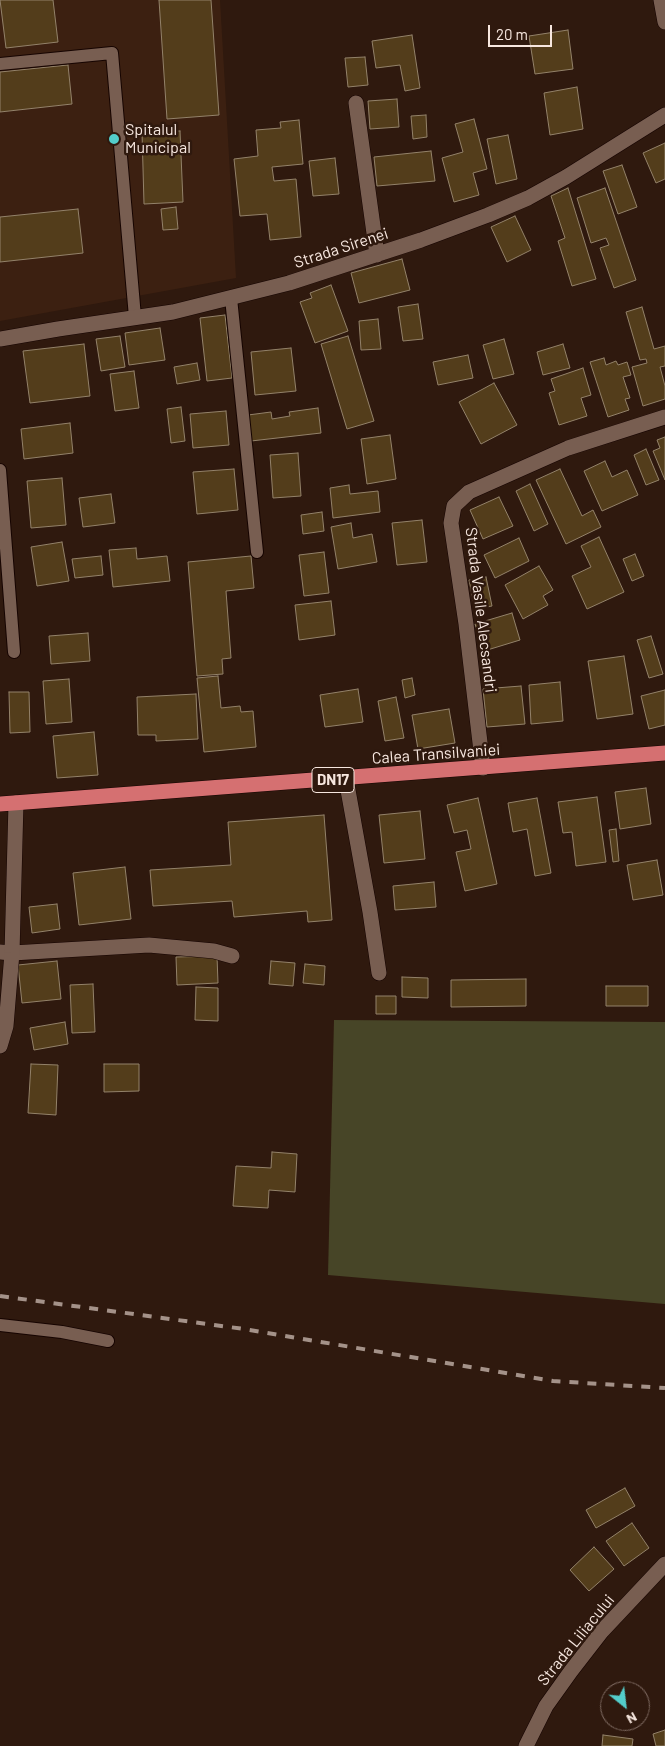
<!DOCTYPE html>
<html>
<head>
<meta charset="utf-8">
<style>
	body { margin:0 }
	#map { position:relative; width:665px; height:1746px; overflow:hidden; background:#2f190e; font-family:Barlow,sans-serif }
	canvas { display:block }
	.north { position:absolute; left:600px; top:1681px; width:50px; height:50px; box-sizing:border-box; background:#2f190e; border:1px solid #7f6b62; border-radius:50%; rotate:151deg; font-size:14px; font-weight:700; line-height:20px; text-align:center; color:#f7e7df }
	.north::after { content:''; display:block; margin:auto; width:18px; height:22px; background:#53cdcb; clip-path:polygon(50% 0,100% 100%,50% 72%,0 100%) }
	.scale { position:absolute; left:488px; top:25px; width:64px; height:22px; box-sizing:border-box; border:2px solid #f7e7df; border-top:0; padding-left:6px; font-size:15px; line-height:18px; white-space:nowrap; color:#f7e7df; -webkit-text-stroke:4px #2f190e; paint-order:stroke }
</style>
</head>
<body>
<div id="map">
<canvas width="665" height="1746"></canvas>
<div class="north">N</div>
<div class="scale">20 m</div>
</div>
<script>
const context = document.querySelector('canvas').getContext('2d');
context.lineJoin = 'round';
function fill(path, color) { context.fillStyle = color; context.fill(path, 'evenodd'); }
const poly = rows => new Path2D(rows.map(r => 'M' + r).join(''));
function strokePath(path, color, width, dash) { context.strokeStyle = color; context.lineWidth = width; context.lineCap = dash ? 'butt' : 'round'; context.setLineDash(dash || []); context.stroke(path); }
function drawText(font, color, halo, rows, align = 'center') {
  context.font = font + ' Barlow,sans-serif'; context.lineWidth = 5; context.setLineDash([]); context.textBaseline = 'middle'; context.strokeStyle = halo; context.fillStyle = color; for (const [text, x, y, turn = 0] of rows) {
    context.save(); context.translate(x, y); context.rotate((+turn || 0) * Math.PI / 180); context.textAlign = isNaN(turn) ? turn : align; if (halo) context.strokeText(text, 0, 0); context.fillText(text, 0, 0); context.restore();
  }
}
const built = poly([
	[0,0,220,0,236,278,0,321]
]);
const green = poly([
	[334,1020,665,1022,665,1304,328,1275]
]);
const building = poly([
	[0,0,53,0,58,42,6,48,0,0],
	[159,0,211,0,219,115,167,119,159,0],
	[568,30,573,69,535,74,529,36,568,30],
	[412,35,420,88,405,91,400,65,376,68,372,41,412,35],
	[365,57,368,85,348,87,345,58,365,57],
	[68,65,72,104,0,112,0,72,68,65],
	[577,87,583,129,550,135,544,93,577,87],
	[397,99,399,127,370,129,368,101,397,99],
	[426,115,427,137,413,139,411,116,426,115],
	[474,119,487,169,473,173,479,195,454,202,442,158,463,152,455,124,474,119],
	[299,120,303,164,272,167,274,181,296,179,301,237,270,240,267,214,240,216,234,159,258,156,256,130,281,128,280,122,299,120],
	[180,131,183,202,144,204,142,132,180,131],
	[508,135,517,179,496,184,487,139,508,135],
	[665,143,665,179,656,183,643,153,665,143],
	[431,151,435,181,377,186,374,157,431,151],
	[335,158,339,194,313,196,309,161,335,158],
	[622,165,637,207,618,214,603,171,622,165],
	[568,188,596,279,572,286,558,241,565,238,551,196,568,188],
	[605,188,636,280,614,288,600,248,609,245,606,238,591,243,577,198,605,188],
	[176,207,178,229,163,230,161,209,176,207],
	[78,209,83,253,0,262,0,217,78,209],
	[515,216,531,250,507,262,491,227,515,216],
	[402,259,410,290,359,303,351,273,402,259],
	[331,285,348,331,315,343,300,302,312,298,310,293,331,285],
	[418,304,423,339,403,341,398,307,418,304],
	[642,307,654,349,665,346,665,366,660,367,665,386,665,399,643,406,632,367,647,363,646,359,640,360,626,312,642,307],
	[225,315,232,378,207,381,200,318,225,315],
	[378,319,381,349,361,350,359,321,378,319],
	[160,328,165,360,129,365,125,333,160,328],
	[120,336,125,367,101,371,96,339,120,336],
	[348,336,374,421,347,429,321,344,348,336],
	[504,339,514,374,493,379,483,345,504,339],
	[84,344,90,396,30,403,23,351,84,344],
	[563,344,570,368,543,375,537,352,563,344],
	[291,348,296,391,255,395,251,352,291,348],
	[468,355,473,378,438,385,433,362,468,355],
	[604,358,606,365,616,361,618,365,627,362,631,375,623,377,630,398,625,399,629,410,608,417,590,362,604,358],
	[197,363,200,380,177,384,174,367,197,363],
	[583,368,591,395,581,398,587,416,559,425,549,393,555,391,551,379,583,368],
	[134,371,139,408,115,411,110,374,134,371],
	[494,383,517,425,481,444,459,402,494,383],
	[181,407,185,441,171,443,167,409,181,407],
	[318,408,321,433,251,441,248,415,271,412,272,419,290,416,289,412,318,408],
	[226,411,229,445,193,448,190,414,226,411],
	[70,423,73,453,24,459,21,429,70,423],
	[390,435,396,479,367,484,361,439,390,435],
	[665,437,665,480,653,451,660,448,657,440,665,437],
	[646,449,659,480,646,485,634,455,646,449],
	[298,453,301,496,273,498,270,455,298,453],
	[605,461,612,477,627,470,638,495,602,511,584,471,605,461],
	[234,469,238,510,197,514,193,472,234,469],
	[560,469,582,516,593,510,601,527,566,544,536,480,560,469],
	[62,478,66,525,31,528,27,481,62,478],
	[530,484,548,524,534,531,516,491,530,484],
	[349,485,350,494,378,491,380,512,333,518,330,488,349,485],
	[111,494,115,523,83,527,79,498,111,494],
	[499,497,513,526,483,539,470,510,499,497],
	[322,512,324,531,303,534,301,515,322,512],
	[422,520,427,562,397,565,392,523,422,520],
	[351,523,353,538,372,534,377,562,338,569,331,527,351,523],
	[599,537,624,592,587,609,572,576,591,567,581,546,599,537],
	[519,538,529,561,495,578,484,555,519,538],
	[62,542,69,581,37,586,31,547,62,542],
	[136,548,137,559,167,556,170,581,113,587,109,550,136,548],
	[324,552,329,593,304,596,299,555,324,552],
	[635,554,644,576,632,581,623,559,635,554],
	[101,556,103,575,75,578,72,559,101,556],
	[251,556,254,588,226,591,231,658,222,659,223,674,197,676,188,562,251,556],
	[539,566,553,590,543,596,548,605,523,619,505,585,539,566],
	[486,577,492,606,475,609,469,580,486,577],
	[331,601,335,635,299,640,295,605,331,601],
	[512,613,520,640,484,651,475,624,512,613],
	[88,633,90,661,51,664,49,636,88,633],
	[651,636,663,674,649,678,637,640,651,636],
	[624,656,633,714,597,719,588,661,624,656],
	[218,676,221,708,240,706,241,712,253,711,256,747,204,752,197,678,218,676],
	[412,678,415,695,405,698,402,680,412,678],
	[69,679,72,722,46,724,43,681,69,679],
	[560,682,563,721,531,724,529,685,560,682],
	[521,686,525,724,487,727,483,689,521,686],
	[358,689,363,722,325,727,320,695,358,689],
	[665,690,665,725,649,729,641,696,665,690],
	[9,692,29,692,30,732,10,733,9,692],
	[196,694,198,739,156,741,156,735,138,735,137,697,196,694],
	[396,697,404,738,385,741,378,701,396,697],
	[449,709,455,743,418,749,412,715,449,709],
	[94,732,98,775,57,778,53,736,94,732],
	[646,788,651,824,620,829,615,792,646,788],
	[597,797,606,862,576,866,572,832,563,833,558,802,597,797],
	[478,798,497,884,465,891,456,852,471,849,467,830,454,833,447,805,478,798],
	[537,798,551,873,535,876,527,829,513,832,508,803,537,798],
	[420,811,425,859,384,863,379,815,420,811],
	[324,815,332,920,308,922,307,911,234,917,232,901,153,906,150,870,231,865,228,822,324,815],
	[616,829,619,861,613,862,609,830,616,829],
	[657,860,663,895,633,900,627,865,657,860],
	[125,867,131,919,79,925,73,873,125,867],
	[434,882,436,907,395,910,393,886,434,882],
	[57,904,60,929,32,933,29,907,57,904],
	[217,956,218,983,177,985,176,957,217,956],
	[57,961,61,999,22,1003,18,965,57,961],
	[271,961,295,963,293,986,269,984,271,961],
	[305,964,325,966,324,985,303,983,305,964],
	[402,977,428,978,428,998,402,997,402,977],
	[526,979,526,1006,451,1007,451,980,526,979],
	[93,984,95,1032,72,1033,70,985,93,984],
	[606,986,648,986,648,1006,606,1006,606,986],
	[196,987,218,988,218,1021,195,1020,196,987],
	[376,996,396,996,396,1014,376,1014,376,996],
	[65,1022,68,1044,34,1050,30,1028,65,1022],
	[31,1064,58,1065,56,1115,28,1113,31,1064],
	[104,1064,139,1064,139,1091,104,1092,104,1064],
	[272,1152,297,1154,295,1192,269,1190,268,1208,233,1206,236,1166,271,1168,272,1152],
	[625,1488,635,1506,596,1528,586,1510,625,1488],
	[632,1523,649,1548,624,1566,606,1541,632,1523],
	[594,1547,614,1569,589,1591,570,1570,594,1547],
	[665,1730,665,1746,656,1746,653,1734,665,1730],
	[603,1735,633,1739,632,1746,602,1746,603,1735]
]);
const service = poly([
	[0,64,112,53,135,317],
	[231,298,257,552],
	[0,470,14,652],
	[0,1325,62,1332,108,1341]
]);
const minor = poly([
	[661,0,665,22],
	[356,103,377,255],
	[0,339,58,329,173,312,289,283,421,240,488,215,528,198,566,177,665,115],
	[483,768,466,624,451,523,454,506,469,492,568,448,665,417],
	[346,779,370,912,379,973],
	[0,952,12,953,149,945,214,951,232,956],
	[526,1746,546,1706,571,1671,602,1631,665,1564]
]);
const tertiary = poly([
	[0,1046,6,1026,12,953,16,803]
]);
const trunk = poly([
	[0,804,665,753]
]);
const rail = poly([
	[0,1296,244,1329,553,1381,665,1388]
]);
const markers = [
	[114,139,6,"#53cdcb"]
];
const shields = [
	[333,780,42]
];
const shieldNames = [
	["DN17",333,780]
];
const poiNames = [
	["Spitalul",125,130],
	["Municipal",125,148]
];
const streetNames = [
	["Strada Sirenei",341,248,-18],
	["Strada Vasile Alecsandri",481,610,83],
	["Calea Transilvaniei",436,754,-4],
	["Strada Liliacului",576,1640,-51]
];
fill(built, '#3c2011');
fill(green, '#474527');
fill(building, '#533d1b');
strokePath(building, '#93826a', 1);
strokePath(service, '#160400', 14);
strokePath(minor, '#160400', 16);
strokePath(tertiary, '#160400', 16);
strokePath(trunk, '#160400', 16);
strokePath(service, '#785e51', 12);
strokePath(minor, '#785e51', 15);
strokePath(tertiary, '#785e51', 15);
strokePath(trunk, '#d57071', 15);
strokePath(rail, '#a49289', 4, [9, 9]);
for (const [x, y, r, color] of markers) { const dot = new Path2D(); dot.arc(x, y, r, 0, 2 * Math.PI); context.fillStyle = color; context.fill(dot); strokePath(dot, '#2f190e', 2); }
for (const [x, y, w] of shields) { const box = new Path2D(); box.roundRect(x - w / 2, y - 12.5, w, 25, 4); context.fillStyle = '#2f190e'; context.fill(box); strokePath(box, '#f7e7df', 1); }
drawText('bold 15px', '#f7e7df', null, shieldNames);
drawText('16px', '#f7e7df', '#2f190e', poiNames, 'left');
drawText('16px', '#f7e7df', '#2f190e', streetNames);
</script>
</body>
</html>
